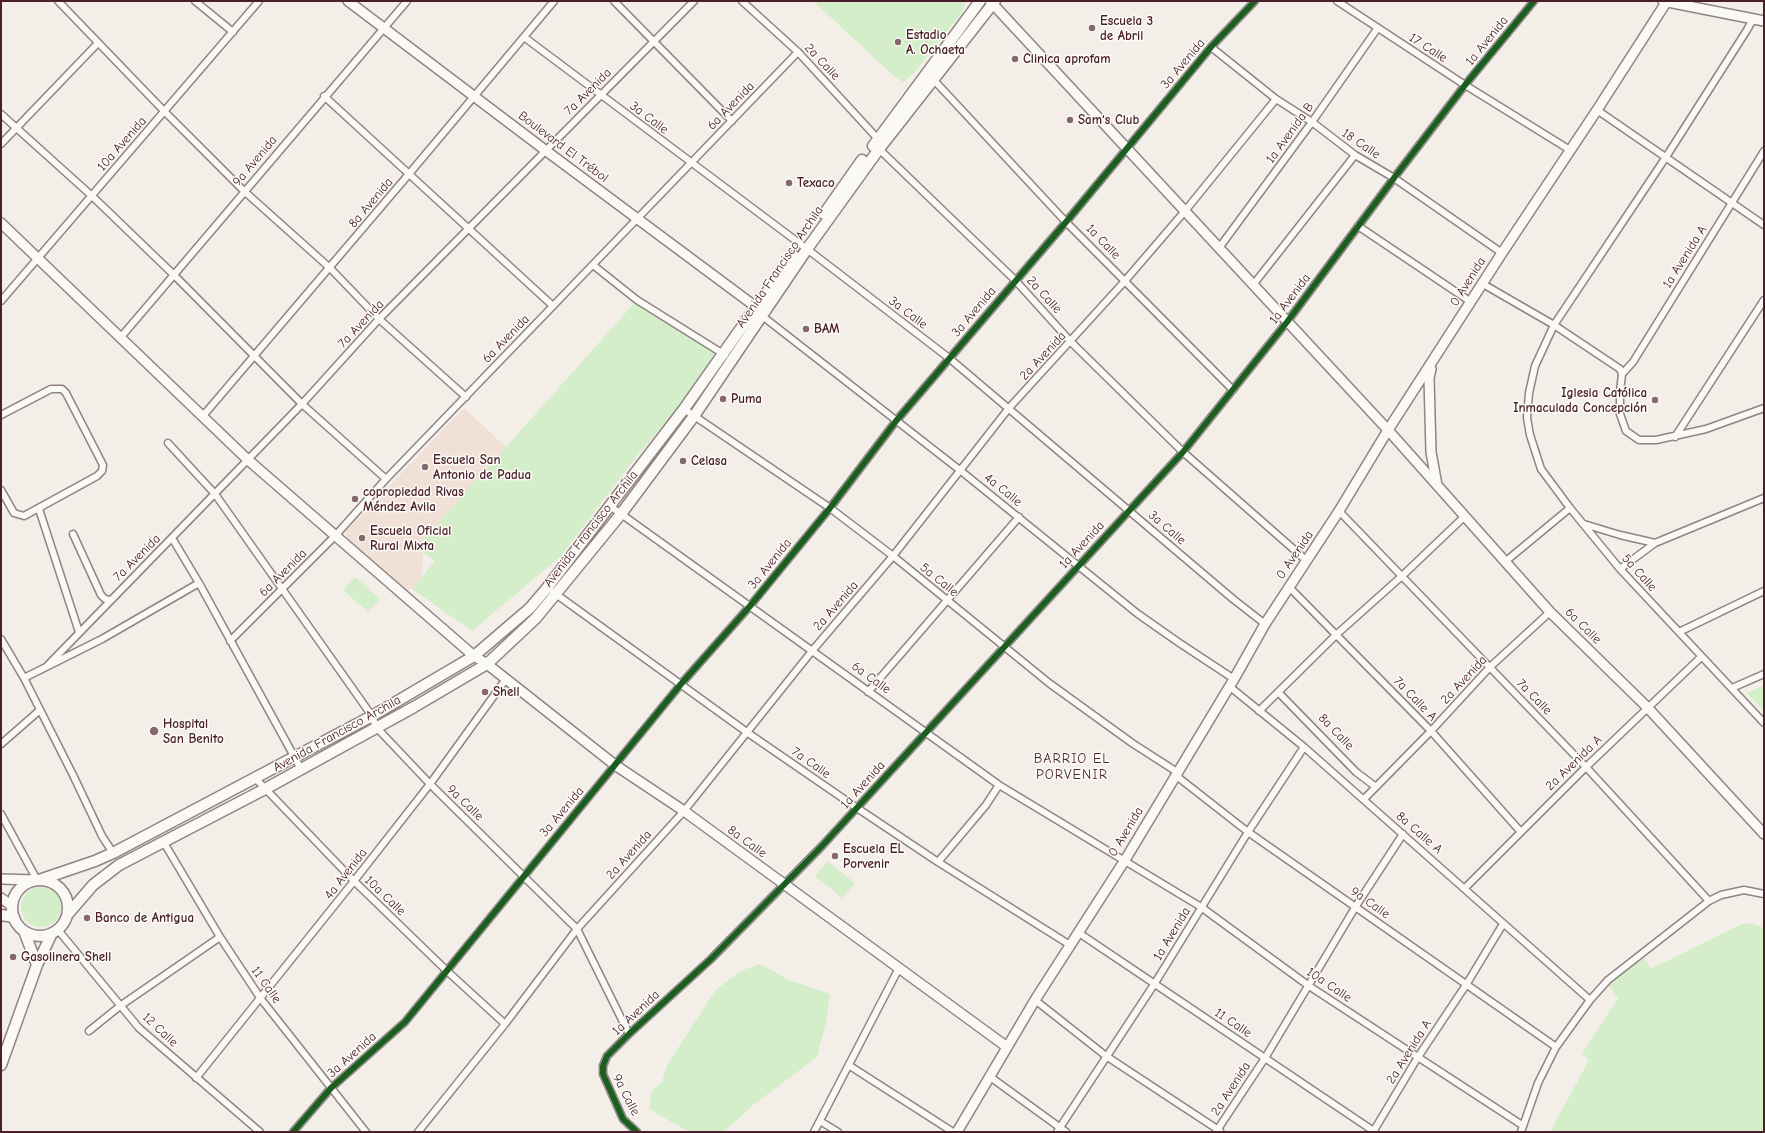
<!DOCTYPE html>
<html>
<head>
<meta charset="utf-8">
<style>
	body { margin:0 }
	#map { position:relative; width:1765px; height:1133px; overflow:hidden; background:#f4eee8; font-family:"Comic Neue",sans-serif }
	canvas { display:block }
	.frame { position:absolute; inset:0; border:2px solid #4a1f2b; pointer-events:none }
</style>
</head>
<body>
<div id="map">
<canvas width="1765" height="1133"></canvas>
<div class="frame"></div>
</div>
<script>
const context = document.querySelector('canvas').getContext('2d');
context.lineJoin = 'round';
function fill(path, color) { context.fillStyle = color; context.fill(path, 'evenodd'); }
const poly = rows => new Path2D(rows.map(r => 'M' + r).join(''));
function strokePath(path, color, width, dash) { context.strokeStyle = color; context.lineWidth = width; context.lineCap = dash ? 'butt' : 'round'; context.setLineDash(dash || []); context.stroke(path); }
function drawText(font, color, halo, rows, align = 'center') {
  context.font = font + ' "Comic Neue",sans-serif'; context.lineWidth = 3; context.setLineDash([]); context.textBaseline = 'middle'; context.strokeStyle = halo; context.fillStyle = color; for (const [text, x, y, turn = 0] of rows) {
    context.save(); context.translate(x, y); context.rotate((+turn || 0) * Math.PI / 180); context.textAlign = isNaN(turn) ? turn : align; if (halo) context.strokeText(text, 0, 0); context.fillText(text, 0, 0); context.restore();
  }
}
const built = poly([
	[464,408,506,447,416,548,423,553,422,576,412,589,406,590,347,541,346,531]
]);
const green = poly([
	[813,1,965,1,963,11,914,73,904,82,896,78],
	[637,300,723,354,633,461,561,556,472,631,412,589,435,561,416,548],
	[355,577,380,599,368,612,343,590],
	[1764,685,1764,711,1747,693],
	[827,861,855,883,842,898,815,876],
	'21 907a20 20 0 1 1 40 0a20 20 0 1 1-40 0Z',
	[1752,923,1764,928,1764,1132,1550,1132,1589,1060,1582,1054,1618,998,1608,985,1643,956,1651,969,1742,924],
	[760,964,789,980,830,994,826,1022,817,1057,752,1106,724,1132,689,1132,649,1109,651,1092,662,1082,667,1065,715,991,740,971]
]);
const street = poly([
	[58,1,165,112,244,191,330,268,379,319,466,397],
	[195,1,233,32],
	[614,1,732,121],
	[742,1,798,52,878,139,879,149,1015,280,1071,342,1183,452,1307,561],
	[1337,1,1465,85,1570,150],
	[1753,19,1747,30,1666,157,1554,325,1535,366,1529,393,1527,418,1530,435,1541,469,1570,508,1620,569,1764,723],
	[524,37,807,249,949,358,1233,599,1265,624],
	[1211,47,1276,99,1312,122,1355,155,1394,178,1502,253],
	[931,77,1066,222,1233,390],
	[324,96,553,306],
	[1597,110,1764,225],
	[1,114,92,196,174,275,302,404,386,479],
	[1,144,98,43],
	[1358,226,1471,302],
	[1219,248,1312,122,1377,29],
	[593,265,637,300,725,355],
	[1483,284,1554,325,1620,369,1622,374,1620,392,1620,414,1626,431,1639,440,1656,440,1706,429,1764,408],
	[1253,285,1355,155],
	[1,301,259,1],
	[761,315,961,471,1138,614,1178,642,1234,679],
	[121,337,407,1],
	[1622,374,1633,362,1764,151],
	[684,409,830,508,893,556,1049,683,1132,743,1177,772,1179,778,1248,832,1556,1047],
	[1,415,51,389,62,389,66,393,103,465,102,471,97,476,24,516,14,513,1,490],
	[202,417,409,174,554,1],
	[1675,437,1764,300],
	[168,443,215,494,372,716,376,727,430,784,577,929,629,1034],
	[610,506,999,785,1201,907,1309,986,1522,1125],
	[39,509,79,632],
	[1339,511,1586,767,1709,901],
	[1584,524,1620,535,1655,543],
	[73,534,101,595,105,599,110,600],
	[172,538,199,583,301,769],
	[1506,561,1570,508],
	[1620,569,1655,543,1764,498],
	[1289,587,1431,731,1520,831],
	[553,592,748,733,857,808,938,862,1070,945],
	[1679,632,1764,591],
	[1,639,24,678,73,775,102,836,113,853],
	[230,641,335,536,386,479,798,52],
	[48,665,302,404,379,319,694,1],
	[24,678,102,639,199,583],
	[1229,686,1304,747,1590,1000],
	[1732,688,1764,674],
	[868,692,1019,517],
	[1279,693,1356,772,1376,787],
	[1259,711,1337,634,1402,576,1465,516],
	[1,744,40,710],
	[255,778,354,881,447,971,505,1024],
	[1364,799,1431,731,1490,667,1550,612],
	[1,814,37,880],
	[163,841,220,937,261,999,366,1132],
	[938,862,986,805,999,785],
	[1465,888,1586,767,1701,657],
	[58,930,139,1028,260,1132],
	[1079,933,1375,1132],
	[1035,1000,1106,1056,1220,1131],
	[89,1031,120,1006,220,937],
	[850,1066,953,1132],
	[989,1076,1066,1132],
	[196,1078,354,881,430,784,506,679],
	[820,1121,838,1132],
	[293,1132,331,1088,405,1022,681,684,750,606,830,508,896,421,1066,222,1211,47,1255,1],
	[418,1132,505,1024,577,929,684,811,812,651,893,556,1009,408,1124,282,1185,211,1276,99],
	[637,1132,623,1119,603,1074,603,1066,607,1056,629,1034,711,959,821,847,1183,452,1287,322,1394,178,1465,85,1534,1],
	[814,1132,899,968],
	[1057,1132,1155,983,1248,832,1304,747],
	[1216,1132,1265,1058,1356,906,1403,834],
	[1373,1132,1418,1057,1466,985,1503,924],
	[1521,1132,1538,1083,1556,1047,1590,1000,1608,980,1709,901,1721,895,1744,890,1764,894]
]);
const secondary = poly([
	[348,1,545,150,756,307,759,312],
	[990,1,1388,430,1550,612,1647,707,1764,834],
	[1663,1,1764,21],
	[1,223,247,459,474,656,487,664,615,765,684,811,1007,1047],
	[1431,369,1429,378,1431,452,1437,485],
	[1,879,35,880],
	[1,898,12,906],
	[957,1132,1035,1000,1125,860,1234,679,1265,624,1339,511,1388,430,1502,253,1597,110,1667,1]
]);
const primary = poly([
	[873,146,980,1],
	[824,214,862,160],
	'12 908a28 28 0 1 1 56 0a28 28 0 1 1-56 0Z',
	[39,880,95,861,113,853,372,716,474,656,530,608,547,588,684,409,756,307,794,256],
	[68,914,93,885,119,865,265,789,414,707,487,664,536,618,621,514,694,416,807,249,879,149,995,1],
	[1,915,14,917],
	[24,931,37,965],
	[1,1065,37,965,52,933]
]);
const cycleway = poly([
	[293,1132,331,1088,405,1022,681,684,750,606,830,508,896,421,1066,222,1211,47,1255,1],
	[637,1132,623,1119,603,1074,603,1066,607,1056,629,1034,711,959,821,847,1183,452,1287,322,1394,178,1465,85,1534,1]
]);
const markers = [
	[1092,28,4,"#86676d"],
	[898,42,4,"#86676d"],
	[1015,59,4,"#86676d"],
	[1070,120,4,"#86676d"],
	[789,183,4,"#86676d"],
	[806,329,4,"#86676d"],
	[723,399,4,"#86676d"],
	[1655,400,4,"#86676d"],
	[683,461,4,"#86676d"],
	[425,467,4,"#86676d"],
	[355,499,4,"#86676d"],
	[362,538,4,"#86676d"],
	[485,692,4,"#86676d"],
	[154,731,5,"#86676d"],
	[835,856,4,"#86676d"],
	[87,918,4,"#86676d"],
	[13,957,4,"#86676d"]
];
const poiNames = [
	["Escuela 3",1100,21],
	["de Abril",1100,36],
	["Estadio",906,35],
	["A. Ochaeta",906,50],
	["Clinica aprofam",1023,59],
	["Sam's Club",1078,120],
	["Texaco",797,183],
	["BAM",814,329],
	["Iglesia Católica",1647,393,"right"],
	["Inmaculada Concepción",1647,408,"right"],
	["Puma",731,399],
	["Escuela San",433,460],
	["Antonio de Padua",433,475],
	["Celasa",691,461],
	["copropiedad Rivas",363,492],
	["Méndez Avila",363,507],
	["Escuela Oficial",370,531],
	["Rural Mixta",370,546],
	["Shell",493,692],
	["Hospital",163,724],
	["San Benito",163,739],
	["Escuela EL",843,849],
	["Porvenir",843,864],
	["Banco de Antigua",95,918],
	["Gasolinera Shell",21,957]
];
const streetNames = [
	["1a Avenida",1487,41,-51],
	["17 Calle",1428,48,33],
	["2a Calle",822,62,47],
	["3a Avenida",1183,64,-50],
	["7a Avenida",588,92,-45],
	["6a Avenida",731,106,-46],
	["3a Calle",649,118,37],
	["1a Avenida B",1290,133,-54],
	["10a Avenida",122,144,-49],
	["18 Calle",1361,144,34],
	["Boulevard El Trébol",563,147,37],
	["9a Avenida",255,161,-50],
	["8a Avenida",371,203,-50],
	["1a Calle",1103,242,46],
	["1a Avenida A",1685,257,-58],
	["Avenida Francisco Archila",780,267,-56],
	["0 Avenida",1468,282,-58],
	["2a Calle",1044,295,48],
	["1a Avenida",1290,299,-53],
	["3a Avenida",974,312,-50],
	["3a Calle",908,313,37],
	["7a Avenida",361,324,-47],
	["6a Avenida",506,339,-46],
	["2a Avenida",1043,356,-47],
	["4a Calle",1003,490,39],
	["3a Calle",1167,528,41],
	["Avenida Francisco Archila",591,529,-52],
	["1a Avenida",1082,545,-47],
	["0 Avenida",1295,555,-56],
	["7a Avenida",137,558,-45],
	["3a Avenida",770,564,-51],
	["6a Avenida",283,573,-45],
	["5a Calle",1639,573,48],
	["5a Calle",939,580,39],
	["2a Avenida",836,606,-49],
	["6a Calle",1583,626,45],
	["6a Calle",871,678,36],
	["2a Avenida",1464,680,-47],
	["7a Calle",1534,697,46],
	["7a Calle A",1415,699,46],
	["8a Calle",1336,732,46],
	["Avenida Francisco Archila",337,734,-29],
	["7a Calle",811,763,35],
	["2a Avenida A",1574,763,-44],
	["1a Avenida",863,785,-48],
	["9a Calle",465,803,44],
	["3a Avenida",562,812,-50],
	["0 Avenida",1126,832,-59],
	["8a Calle A",1419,833,41],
	["8a Calle",747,842,36],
	["2a Avenida",629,855,-48],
	["4a Avenida",346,874,-52],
	["10a Calle",385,896,44],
	["9a Calle",1370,903,35],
	["1a Avenida",1172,934,-59],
	["11 Calle",266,985,55],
	["10a Calle",1329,985,34],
	["1a Avenida",636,1013,-43],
	["11 Calle",1233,1023,34],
	["12 Calle",160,1030,43],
	["2a Avenida A",1409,1052,-58],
	["3a Avenida",352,1055,-42],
	["2a Avenida",1231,1089,-57],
	["9a Calle",626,1095,63]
];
const neighbourhoodNames = [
	["BARRIO EL",1072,759],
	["PORVENIR",1072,775]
];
fill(built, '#f0e0d6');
fill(green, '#d4eec9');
strokePath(street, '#8f8483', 9);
strokePath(secondary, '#8f8483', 12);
strokePath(primary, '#8f8483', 13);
strokePath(street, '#faf9f6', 6);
strokePath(secondary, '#faf9f6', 9);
strokePath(primary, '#faf9f6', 10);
strokePath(cycleway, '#1b5e20', 6);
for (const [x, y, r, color] of markers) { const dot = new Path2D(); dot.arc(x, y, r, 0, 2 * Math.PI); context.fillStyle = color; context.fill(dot); strokePath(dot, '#fdfcf7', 1.5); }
drawText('bold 13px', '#4a1f2b', '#fdfcf7', poiNames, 'left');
drawText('13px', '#4a1f2b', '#fdfcf7', streetNames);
context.letterSpacing = '1px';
drawText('14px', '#4a1f2b', '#fdfcf7', neighbourhoodNames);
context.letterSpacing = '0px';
</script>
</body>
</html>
